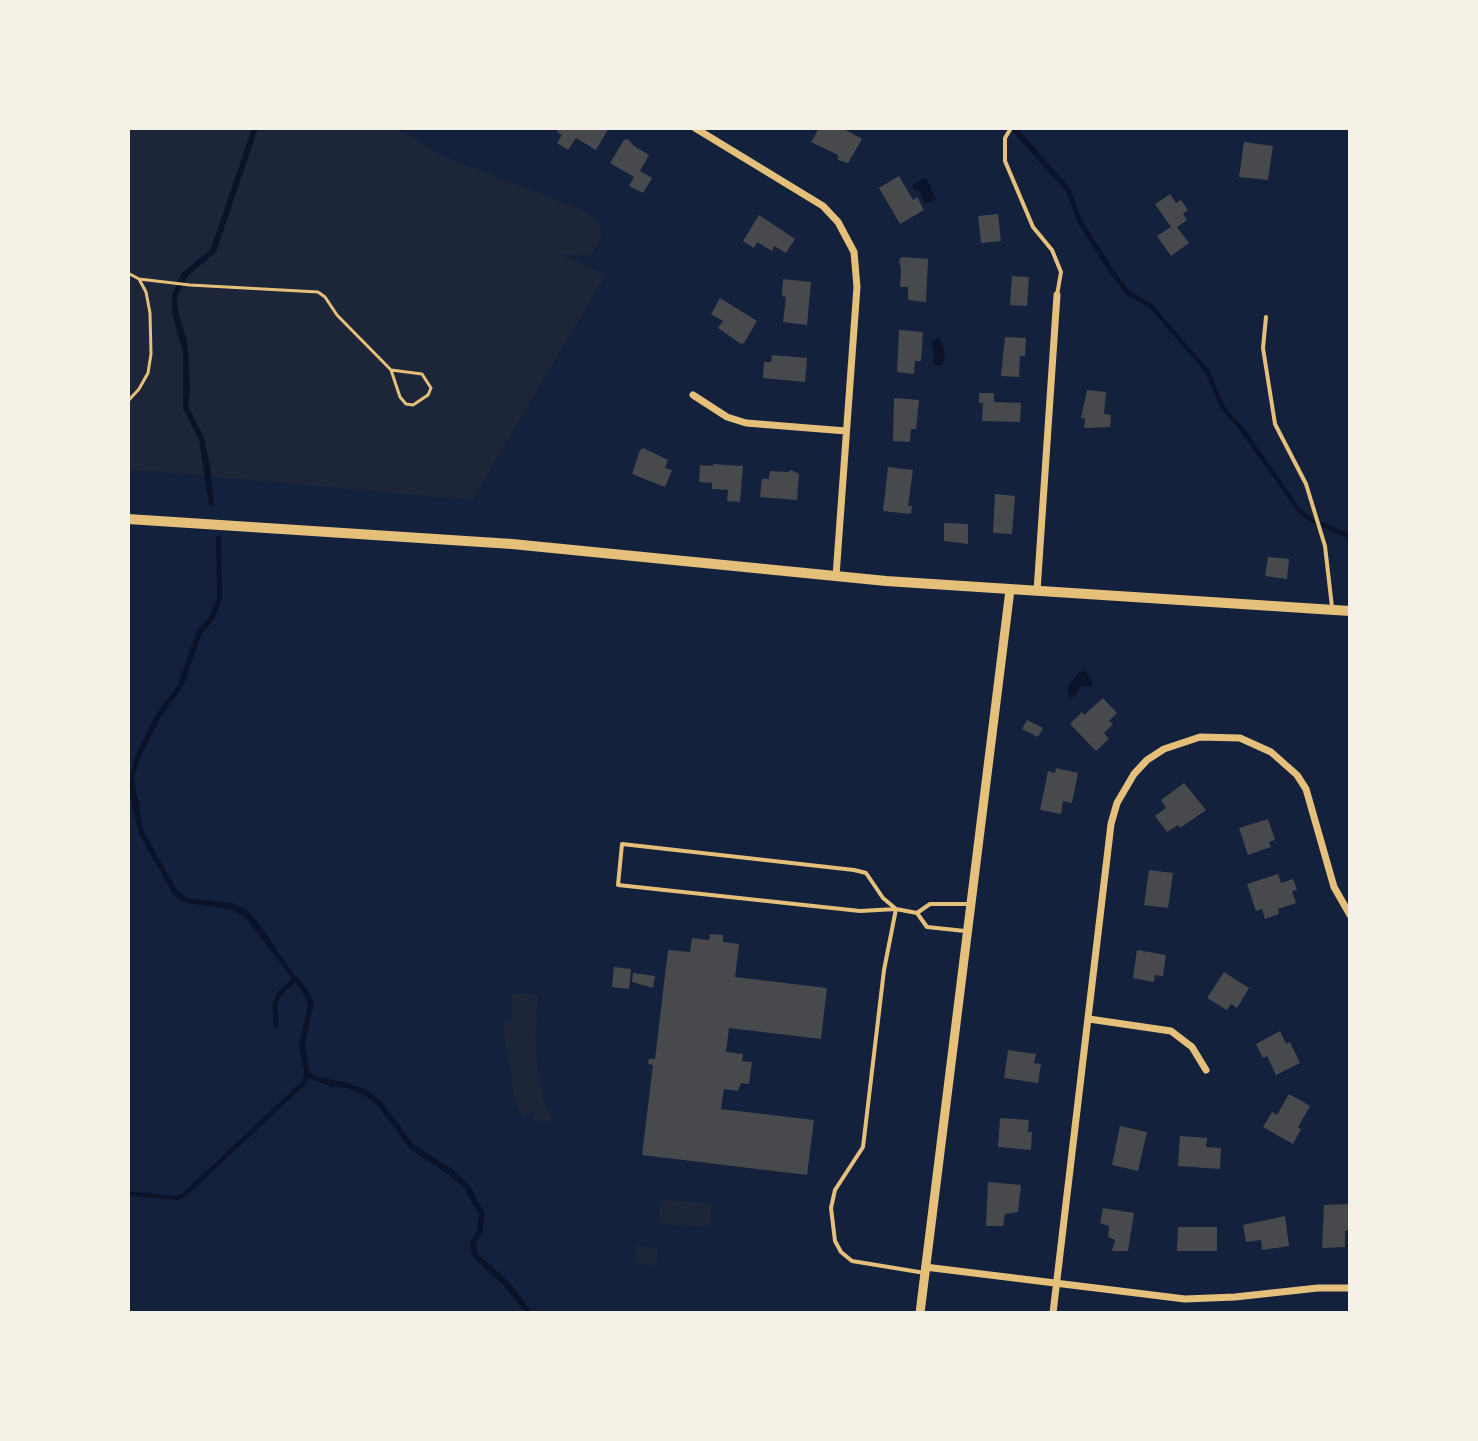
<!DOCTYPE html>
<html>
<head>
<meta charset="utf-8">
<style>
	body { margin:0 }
	#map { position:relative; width:1478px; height:1441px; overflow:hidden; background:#14213d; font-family:"Source Sans 3",sans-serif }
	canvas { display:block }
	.frame { position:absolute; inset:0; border:130px solid #f6f1e7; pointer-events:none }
</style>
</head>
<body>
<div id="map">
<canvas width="1478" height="1441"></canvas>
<div class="frame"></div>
</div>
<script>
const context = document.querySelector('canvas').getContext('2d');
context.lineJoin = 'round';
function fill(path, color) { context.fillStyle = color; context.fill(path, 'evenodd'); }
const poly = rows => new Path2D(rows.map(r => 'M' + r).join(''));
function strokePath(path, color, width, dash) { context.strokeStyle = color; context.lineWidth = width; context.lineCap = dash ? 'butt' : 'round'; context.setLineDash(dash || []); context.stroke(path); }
const green = poly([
	[128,128,396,128,438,154,586,212,600,224,601,239,590,256,561,255,606,274,472,500,128,469],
	[513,993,538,995,535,1051,543,1097,552,1121,534,1122,532,1113,522,1116,515,1102,502,1022,511,1021],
	[661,1199,712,1204,709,1228,658,1223],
	[636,1246,658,1248,656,1265,635,1263]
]);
const water = poly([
	[252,128,258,128,216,252,187,277,177,297,178,312,186,337,188,351,190,390,188,406,204,438,210,466,214,505,209,505,199,440,183,408,183,352,172,313,172,295,182,273,211,249],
	[1009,128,1016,128,1021,132,1070,188,1082,220,1114,271,1130,291,1152,304,1209,370,1225,407,1245,429,1300,508,1312,518,1350,534,1350,539,1310,522,1297,511,1241,432,1221,409,1205,372,1149,307,1127,295,1110,274,1078,223,1066,191],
	[926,178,936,199,925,204,918,189,915,191,912,185],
	[939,338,944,348,945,358,942,365,938,366,932,362,935,354,931,341],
	[221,535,222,599,214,620,202,633,183,687,161,717,140,758,134,778,144,832,177,890,187,898,232,903,248,911,258,922,289,968,308,990,314,1003,305,1043,309,1071,315,1076,348,1083,367,1090,382,1102,414,1145,452,1169,470,1186,485,1214,482,1233,476,1243,477,1253,509,1282,533,1313,526,1313,504,1286,472,1256,470,1242,477,1231,479,1215,465,1189,448,1174,410,1149,378,1106,364,1095,347,1088,332,1087,308,1078,307,1083,184,1198,177,1200,128,1196,128,1191,176,1196,182,1194,302,1081,304,1073,299,1044,308,1004,303,993,244,916,230,909,185,903,173,894,139,834,130,797,129,778,135,756,156,714,178,685,197,630,209,617,217,598,216,536],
	[1086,671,1092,681,1092,686,1080,687,1075,696,1069,698,1067,688,1079,672]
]);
const stream = poly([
	[276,1025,275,1003,280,993,295,979]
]);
const building = poly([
	[559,128,606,128,608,129,596,150,576,138,568,150,557,143,562,135,557,132],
	[819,128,842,128,862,139,848,163,838,160,838,155,811,142],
	[628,139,634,146,649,155,640,171,652,178,643,193,629,186,634,177,610,163,624,140],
	[1244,142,1273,146,1268,180,1239,177],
	[899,176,913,200,917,197,924,210,900,224,879,188],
	[1170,194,1176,203,1181,200,1188,210,1183,214,1187,220,1177,227,1189,243,1171,256,1157,236,1171,227,1155,204],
	[998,214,1001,241,981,243,978,216],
	[759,215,795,239,786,253,774,246,772,251,757,242,754,248,743,241],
	[902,257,928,259,926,302,908,300,908,287,900,287,901,269,899,260],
	[1012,276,1029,277,1027,306,1010,305],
	[783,279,811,282,807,325,783,322,786,297,782,296],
	[720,298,757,321,744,343,741,344,718,328,723,321,711,314],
	[899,330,923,332,921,361,915,361,914,374,897,372],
	[1005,337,1026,338,1025,356,1020,356,1019,377,1001,376],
	[772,355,807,358,805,382,763,378,764,362,771,362],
	[1087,390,1106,392,1104,414,1111,415,1110,427,1084,428,1085,418,1081,418],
	[979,393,994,393,994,402,1021,403,1020,422,982,421,983,403,979,403],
	[894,398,919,400,916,429,911,429,910,442,893,441],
	[643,448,668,460,665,468,672,470,665,487,632,474,640,450],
	[713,464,743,466,740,502,727,501,728,490,712,489,712,483,699,482,700,465,713,466],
	[888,467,913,470,908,506,912,506,911,514,883,511],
	[791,470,799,474,797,500,760,497,762,479,769,479,770,471,788,472],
	[995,494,1015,496,1012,534,993,533],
	[944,523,968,524,968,544,944,541],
	[1268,557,1289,559,1287,579,1265,576],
	[1103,698,1117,713,1109,721,1113,724,1104,733,1109,739,1096,751,1070,724,1082,712,1084,715],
	[1027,720,1043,728,1038,737,1022,729],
	[1056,768,1078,773,1072,803,1063,801,1061,814,1040,810,1048,771,1055,773],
	[1184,783,1206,810,1180,828,1178,825,1167,832,1155,816,1166,808,1161,800],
	[1268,819,1275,840,1269,842,1271,847,1248,855,1239,828],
	[1149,870,1173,873,1168,908,1144,905],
	[1278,874,1281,883,1293,879,1297,890,1292,891,1296,903,1278,909,1279,914,1265,919,1262,909,1256,911,1247,884],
	[710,934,723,935,723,942,739,944,735,977,827,988,821,1039,729,1028,726,1052,743,1054,742,1061,752,1062,749,1084,741,1083,738,1091,724,1089,721,1109,814,1120,807,1175,642,1155,653,1065,648,1064,649,1059,655,1059,668,950,690,952,692,938,709,940],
	[1137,950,1166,955,1163,976,1155,975,1154,982,1133,978],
	[614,967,631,969,629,989,612,987],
	[1224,972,1249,988,1237,1008,1231,1004,1227,1010,1207,998],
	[633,973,655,976,653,988,632,982],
	[1280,1031,1286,1044,1290,1042,1300,1063,1276,1075,1267,1056,1263,1058,1256,1044],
	[1008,1050,1036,1054,1034,1063,1041,1064,1038,1083,1004,1078],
	[1289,1094,1310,1106,1298,1127,1301,1129,1293,1144,1263,1127,1272,1112,1277,1115],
	[1000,1118,1029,1120,1028,1132,1032,1132,1031,1150,998,1147],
	[1120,1126,1147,1132,1138,1171,1112,1165],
	[1180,1136,1207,1138,1206,1147,1221,1148,1220,1169,1178,1166],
	[988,1182,1021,1185,1018,1212,1005,1214,1003,1226,986,1226],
	[1350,1204,1350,1230,1345,1231,1345,1247,1322,1248,1324,1205],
	[1103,1208,1134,1213,1128,1251,1112,1251,1115,1240,1108,1237,1109,1226,1100,1223],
	[1285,1216,1289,1246,1262,1250,1261,1240,1246,1242,1243,1225],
	[1178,1227,1217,1227,1217,1251,1177,1251]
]);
const path = poly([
	[128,273,139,279,190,285,318,292,325,297,337,315,391,370,422,374,431,388,428,395,413,405,406,404,400,397,391,370],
	[128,401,139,389,148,373,151,354,150,313,146,292,139,279]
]);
const service = poly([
	[1011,128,1005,138,1005,161,1033,227,1052,250,1061,272,1057,295],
	[1266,317,1263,348,1275,424,1306,484,1325,546,1332,607],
	[896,909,883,898,866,873,854,870,622,844,618,885,860,911,896,909,917,913,927,927,965,931],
	[896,909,884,970,863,1147,835,1190,831,1208,835,1241,841,1252,852,1261,925,1273],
	[917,913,930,904,968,904]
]);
const minor = poly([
	[695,128,823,206,838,222,854,252,857,287,836,576],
	[693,395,727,417,746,423,846,431],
	[1037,591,1057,295],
	[1089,1019,1171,1031,1192,1047,1206,1070],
	[925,1267,1185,1299,1235,1297,1318,1288,1350,1288],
	[1053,1313,1111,824,1117,803,1134,774,1147,760,1164,749,1200,737,1240,738,1271,752,1297,775,1306,789,1334,887,1350,915]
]);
const tertiary = poly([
	[920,1313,1010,590]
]);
const secondary = poly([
	[128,519,512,544,886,581,1350,611]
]);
fill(green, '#1d2539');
fill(water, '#0b132b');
strokePath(stream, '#0b132b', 5);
fill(building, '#48494c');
strokePath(path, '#e5c07b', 3);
strokePath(service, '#e5c07b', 4);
strokePath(minor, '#e5c07b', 7);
strokePath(tertiary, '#e5c07b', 9);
strokePath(secondary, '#e5c07b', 10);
</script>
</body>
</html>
